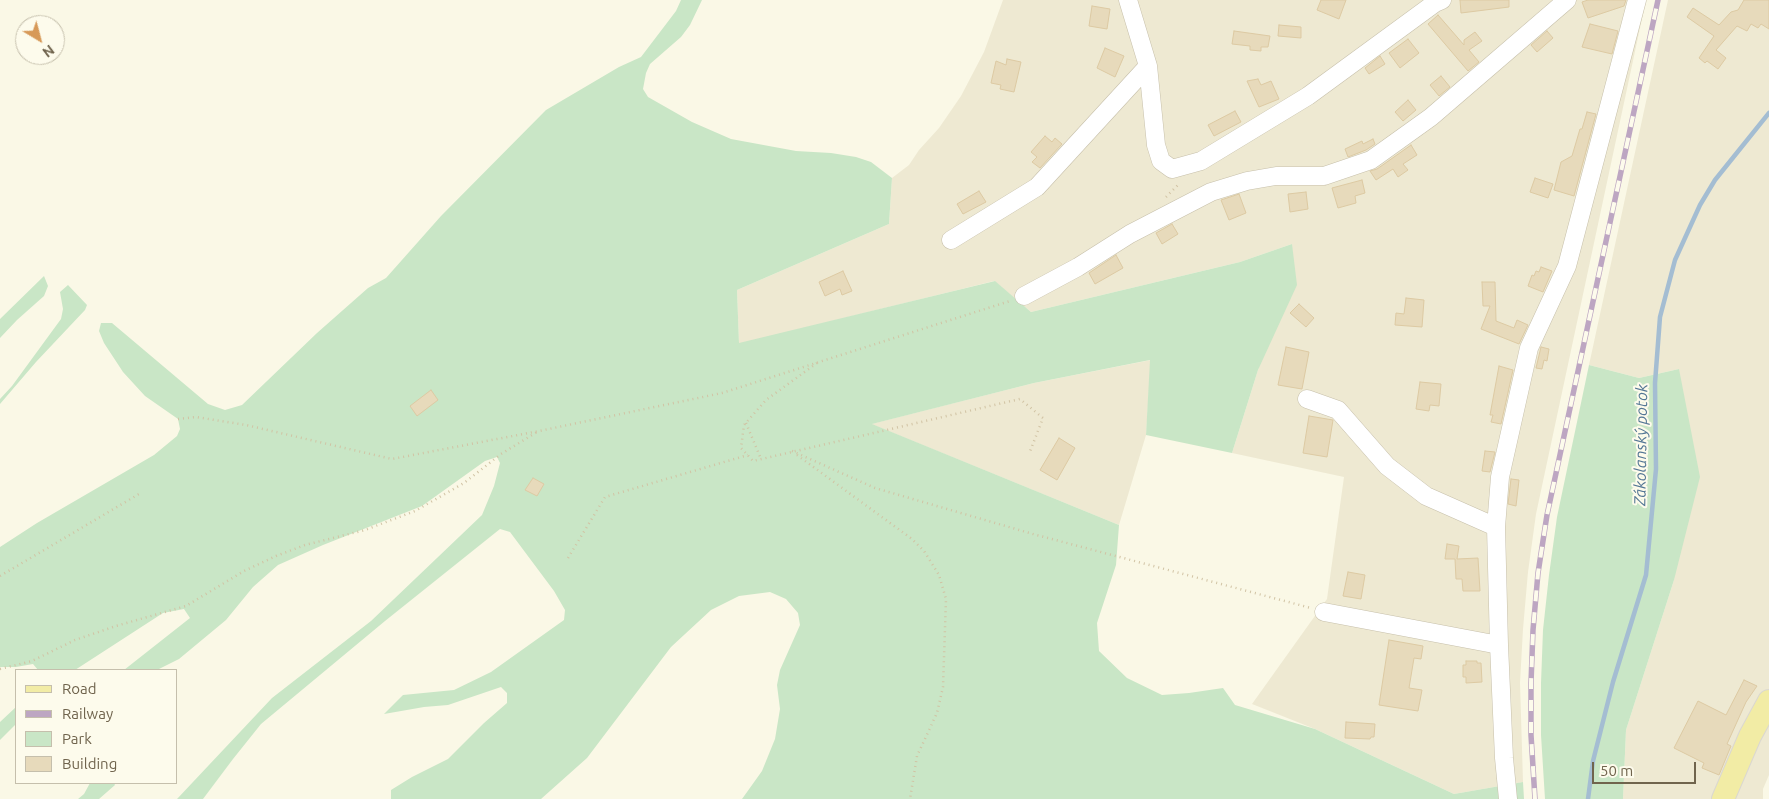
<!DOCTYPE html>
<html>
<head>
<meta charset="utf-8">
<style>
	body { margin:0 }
	#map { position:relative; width:1769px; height:799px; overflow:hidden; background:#faf8e6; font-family:Ubuntu,sans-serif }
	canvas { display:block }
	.legend { position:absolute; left:15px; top:669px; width:162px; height:115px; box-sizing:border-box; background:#fdfbec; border:1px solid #c5bfac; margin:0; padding:6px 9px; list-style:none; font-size:15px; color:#70644d }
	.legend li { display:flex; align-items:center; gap:10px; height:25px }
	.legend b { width:25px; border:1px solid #c5bfac }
	.north { position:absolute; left:15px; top:15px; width:50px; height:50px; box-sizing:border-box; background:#fdfbec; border:1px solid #c5bfac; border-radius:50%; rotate:143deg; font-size:14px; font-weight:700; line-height:20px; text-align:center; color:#70644d }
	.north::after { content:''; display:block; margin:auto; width:18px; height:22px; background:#d79958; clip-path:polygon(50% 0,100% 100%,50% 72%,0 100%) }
	.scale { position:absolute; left:1592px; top:762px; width:104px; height:22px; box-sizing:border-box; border:2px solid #70644d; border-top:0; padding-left:6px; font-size:15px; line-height:18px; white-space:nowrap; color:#70644d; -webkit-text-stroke:4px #fdfbec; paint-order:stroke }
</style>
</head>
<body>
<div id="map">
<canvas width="1769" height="799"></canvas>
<ul class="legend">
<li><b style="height:6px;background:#f2eca5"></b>Road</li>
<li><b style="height:6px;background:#bda6c2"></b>Railway</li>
<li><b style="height:14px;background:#c9e6c6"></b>Park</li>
<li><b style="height:14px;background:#e7dabb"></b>Building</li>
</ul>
<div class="north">N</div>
<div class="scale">50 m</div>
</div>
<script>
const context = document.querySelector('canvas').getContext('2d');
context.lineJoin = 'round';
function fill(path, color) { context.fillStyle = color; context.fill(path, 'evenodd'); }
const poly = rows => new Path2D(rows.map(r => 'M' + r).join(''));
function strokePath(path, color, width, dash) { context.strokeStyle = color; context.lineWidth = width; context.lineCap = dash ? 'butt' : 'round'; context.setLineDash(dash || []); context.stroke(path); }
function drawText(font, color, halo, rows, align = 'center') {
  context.font = font + ' Ubuntu,sans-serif'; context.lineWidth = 4; context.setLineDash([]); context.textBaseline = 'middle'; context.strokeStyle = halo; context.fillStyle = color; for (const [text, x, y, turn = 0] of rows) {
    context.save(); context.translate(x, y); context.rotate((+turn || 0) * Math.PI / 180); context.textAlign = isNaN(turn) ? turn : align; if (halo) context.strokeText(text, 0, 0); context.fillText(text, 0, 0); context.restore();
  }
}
const residential = poly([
	[1003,0,1646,0,1536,514,1528,572,1523,629,1520,683,1523,782,1454,794,1315,729,1252,704,1327,599,1344,477,1232,453,1258,370,1292,244,1240,262,1031,312,994,281,739,344,737,290,889,224,892,178,909,165,919,150,939,128,961,96,984,52],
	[1668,0,1769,0,1769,775,1763,789,1763,799,1623,799,1626,730,1674,580,1679,369,1639,378,1589,365],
	[1151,360,1146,435,1119,525,871,424,1034,383]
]);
const green = poly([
	[681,0,702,0,690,25,681,37,650,64,646,73,643,89,648,97,692,122,731,139,796,151,831,153,856,157,871,162,892,178,889,224,737,290,739,343,995,281,1031,312,1240,262,1292,244,1297,285,1258,370,1232,453,1146,435,1150,360,1034,383,872,424,1119,525,1116,565,1097,623,1099,651,1127,678,1162,695,1189,693,1223,688,1235,705,1315,729,1454,794,1523,782,1524,799,742,799,762,771,775,739,780,709,777,685,780,670,800,625,798,613,786,599,770,592,739,596,711,610,671,647,587,758,541,799,391,799,391,790,412,777,448,759,484,723,507,703,507,693,501,687,448,705,424,707,384,714,403,695,454,690,491,672,564,620,565,610,554,591,510,532,500,529,385,621,261,724,233,759,203,799,177,799,272,698,371,621,482,515,494,486,500,463,497,457,485,461,422,506,323,545,278,565,253,587,226,620,179,659,157,670,124,670,190,618,184,609,163,613,75,670,38,670,33,664,16,667,0,667,0,547,37,523,154,455,177,436,180,429,178,419,145,396,123,372,104,343,99,331,101,323,112,323,208,404,225,410,242,405,317,333,368,288,386,278,441,216,546,110,619,67,641,57,676,11],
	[44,276,48,286,44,296,17,320,0,338,0,319],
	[68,285,87,305,85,310,36,362,0,404,0,399,12,386,61,319,63,309,60,292],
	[1589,365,1639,378,1679,369,1700,477,1674,580,1626,730,1623,799,1545,799,1541,735,1541,683,1543,630,1549,575,1557,517],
	[16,707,16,724,0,740,0,722],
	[90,783,114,783,115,785,99,799,78,799,84,794]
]);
const stream = poly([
	[1588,799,1593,761,1613,682,1646,575,1656,469,1655,383,1660,317,1675,260,1700,205,1715,180,1769,113]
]);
const building = poly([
	[1321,0,1346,0,1339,19,1317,10,1321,0],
	[1460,0,1509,0,1509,7,1461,13,1460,0],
	[1588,0,1626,0,1624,6,1588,18,1582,2,1588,0],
	[1744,0,1769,0,1769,29,1761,24,1758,28,1751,24,1747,31,1737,26,1716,50,1726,58,1718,69,1707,61,1705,63,1699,58,1714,36,1687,17,1693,8,1719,25,1731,12,1738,10,1744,0],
	[1092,6,1110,9,1107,29,1089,26,1092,6],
	[1438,15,1464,45,1464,40,1475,32,1482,41,1469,50,1479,62,1468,71,1428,24,1438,15],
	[1590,24,1618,31,1612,54,1582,47,1590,24],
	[1279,25,1301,27,1301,38,1278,36,1279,25],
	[1234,31,1270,36,1268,47,1261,47,1261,51,1250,50,1250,46,1232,44,1234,31],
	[1547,31,1553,38,1537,52,1531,45,1547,31],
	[1408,39,1419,53,1400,68,1389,53,1408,39],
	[1105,48,1124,56,1115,77,1097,68,1105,48],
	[1380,56,1385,64,1369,74,1365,68,1380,56],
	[1007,59,1021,62,1014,92,1000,89,1001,85,991,83,996,61,1006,65,1007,59],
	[1441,76,1450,87,1439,96,1430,85,1441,76],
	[1258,79,1261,85,1271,81,1279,99,1259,107,1247,81,1258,79],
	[1408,100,1416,110,1403,121,1395,112,1408,100],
	[1235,111,1241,122,1214,136,1208,125,1235,111],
	[1587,112,1596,114,1574,196,1554,190,1561,162,1572,156,1580,129,1582,129,1587,112],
	[1045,136,1052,142,1055,138,1062,144,1040,168,1032,162,1037,157,1031,152,1045,136],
	[1373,139,1375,144,1366,150,1348,157,1345,149,1362,141,1363,144,1373,139],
	[1411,145,1417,155,1403,164,1408,170,1398,177,1393,169,1376,180,1370,171,1377,169,1411,145],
	[1535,178,1553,184,1548,198,1530,192,1535,178],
	[1362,180,1365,193,1355,196,1356,203,1338,208,1332,188,1362,180],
	[979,191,986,202,963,214,957,204,979,191],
	[1306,192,1308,209,1290,212,1288,194,1306,192],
	[1239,194,1246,213,1229,220,1221,200,1239,194],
	[1172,224,1178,234,1162,244,1156,233,1172,224],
	[1116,255,1123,268,1095,284,1089,273,1116,255],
	[1541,267,1552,271,1543,292,1528,286,1532,275,1534,276,1536,271,1539,272,1541,267],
	[843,271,852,291,842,295,840,289,825,296,819,282,843,271],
	[1482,282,1495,282,1496,321,1514,328,1517,320,1528,325,1519,344,1481,329,1490,306,1483,306,1482,282],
	[1406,298,1424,300,1422,327,1395,325,1396,313,1404,314,1406,298],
	[1299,304,1314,318,1306,327,1290,313,1299,304],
	[1286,347,1309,352,1302,389,1278,385,1286,347],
	[1541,347,1549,349,1547,361,1544,360,1542,369,1536,368,1541,347],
	[1499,366,1513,370,1501,424,1491,422,1493,415,1490,415,1499,366],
	[1420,382,1441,384,1439,406,1430,405,1429,411,1416,409,1420,382],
	[431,390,438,400,417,416,410,406,431,390],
	[1309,416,1333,420,1327,457,1303,453,1309,416],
	[1059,438,1075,448,1057,480,1040,470,1059,438],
	[1485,451,1495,452,1490,472,1482,471,1485,451],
	[533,478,544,484,537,496,525,490,533,478],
	[1511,479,1519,480,1516,506,1508,504,1511,479],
	[1447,544,1459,546,1457,559,1478,558,1480,591,1463,591,1462,579,1456,579,1455,559,1445,559,1447,544],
	[1348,572,1365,575,1361,599,1343,596,1348,572],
	[1389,640,1423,646,1421,659,1414,658,1409,688,1422,690,1418,711,1379,705,1389,640],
	[1466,661,1477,661,1477,663,1481,663,1482,682,1466,683,1466,677,1463,677,1463,665,1466,665,1466,661],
	[1744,680,1757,686,1746,702,1727,744,1731,746,1719,775,1702,768,1704,763,1674,748,1698,701,1726,715,1744,680],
	[1346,722,1375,724,1374,737,1371,737,1370,739,1345,738,1346,722]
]);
const path = poly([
	[1166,197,1180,183],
	[817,363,766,400,744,425,741,448,753,461,1020,399,1043,418,1029,454],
	[178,419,196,417,246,425,392,459,539,431,722,393,1010,301],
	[746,423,761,459],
	[792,451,875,488,1033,534,1311,608],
	[797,455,912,539,924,551,939,575,946,599,943,687,937,713,917,756,910,799],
	[568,558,605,497,748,455],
	[0,576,139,494],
	[0,669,32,661,75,640,116,626,186,606,244,571,276,556,305,545,365,530,415,511,464,483,501,454,537,432]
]);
const minor = poly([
	[1128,0,1148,66,1156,145,1161,161,1172,169,1201,161,1308,96,1435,3,1442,0],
	[951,240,1037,187,1148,66],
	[1024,296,1078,267,1130,234,1211,192,1247,181,1276,176,1324,176,1371,160,1431,117,1567,0],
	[1307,399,1338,410,1387,466,1426,496,1496,527],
	[1324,612,1499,645],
	[1508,799,1504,758,1499,645,1496,527,1500,477,1529,348,1567,266,1637,0]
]);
const major = poly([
	[1723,799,1750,736,1769,701]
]);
const rail = poly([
	[1535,799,1531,735,1531,683,1533,630,1538,573,1547,515,1658,0]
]);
const waterNames = [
	["Zákolanský potok",1641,445,-89]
];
fill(residential, '#eee9d2');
fill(green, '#c9e6c6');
strokePath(stream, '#a4bdd2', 4.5);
fill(building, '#e7dabb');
strokePath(building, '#ddcaa3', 1);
strokePath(minor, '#c7c0ab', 19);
strokePath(major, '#dad7d1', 24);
strokePath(path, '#d1c3a4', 2.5, [1, 4]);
strokePath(minor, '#fff', 18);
strokePath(major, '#f2eca5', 22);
strokePath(rail, '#bda6c2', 5.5);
strokePath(rail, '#fdfbec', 4, [11]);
drawText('italic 16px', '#547795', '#fdfbec', waterNames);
</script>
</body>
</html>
